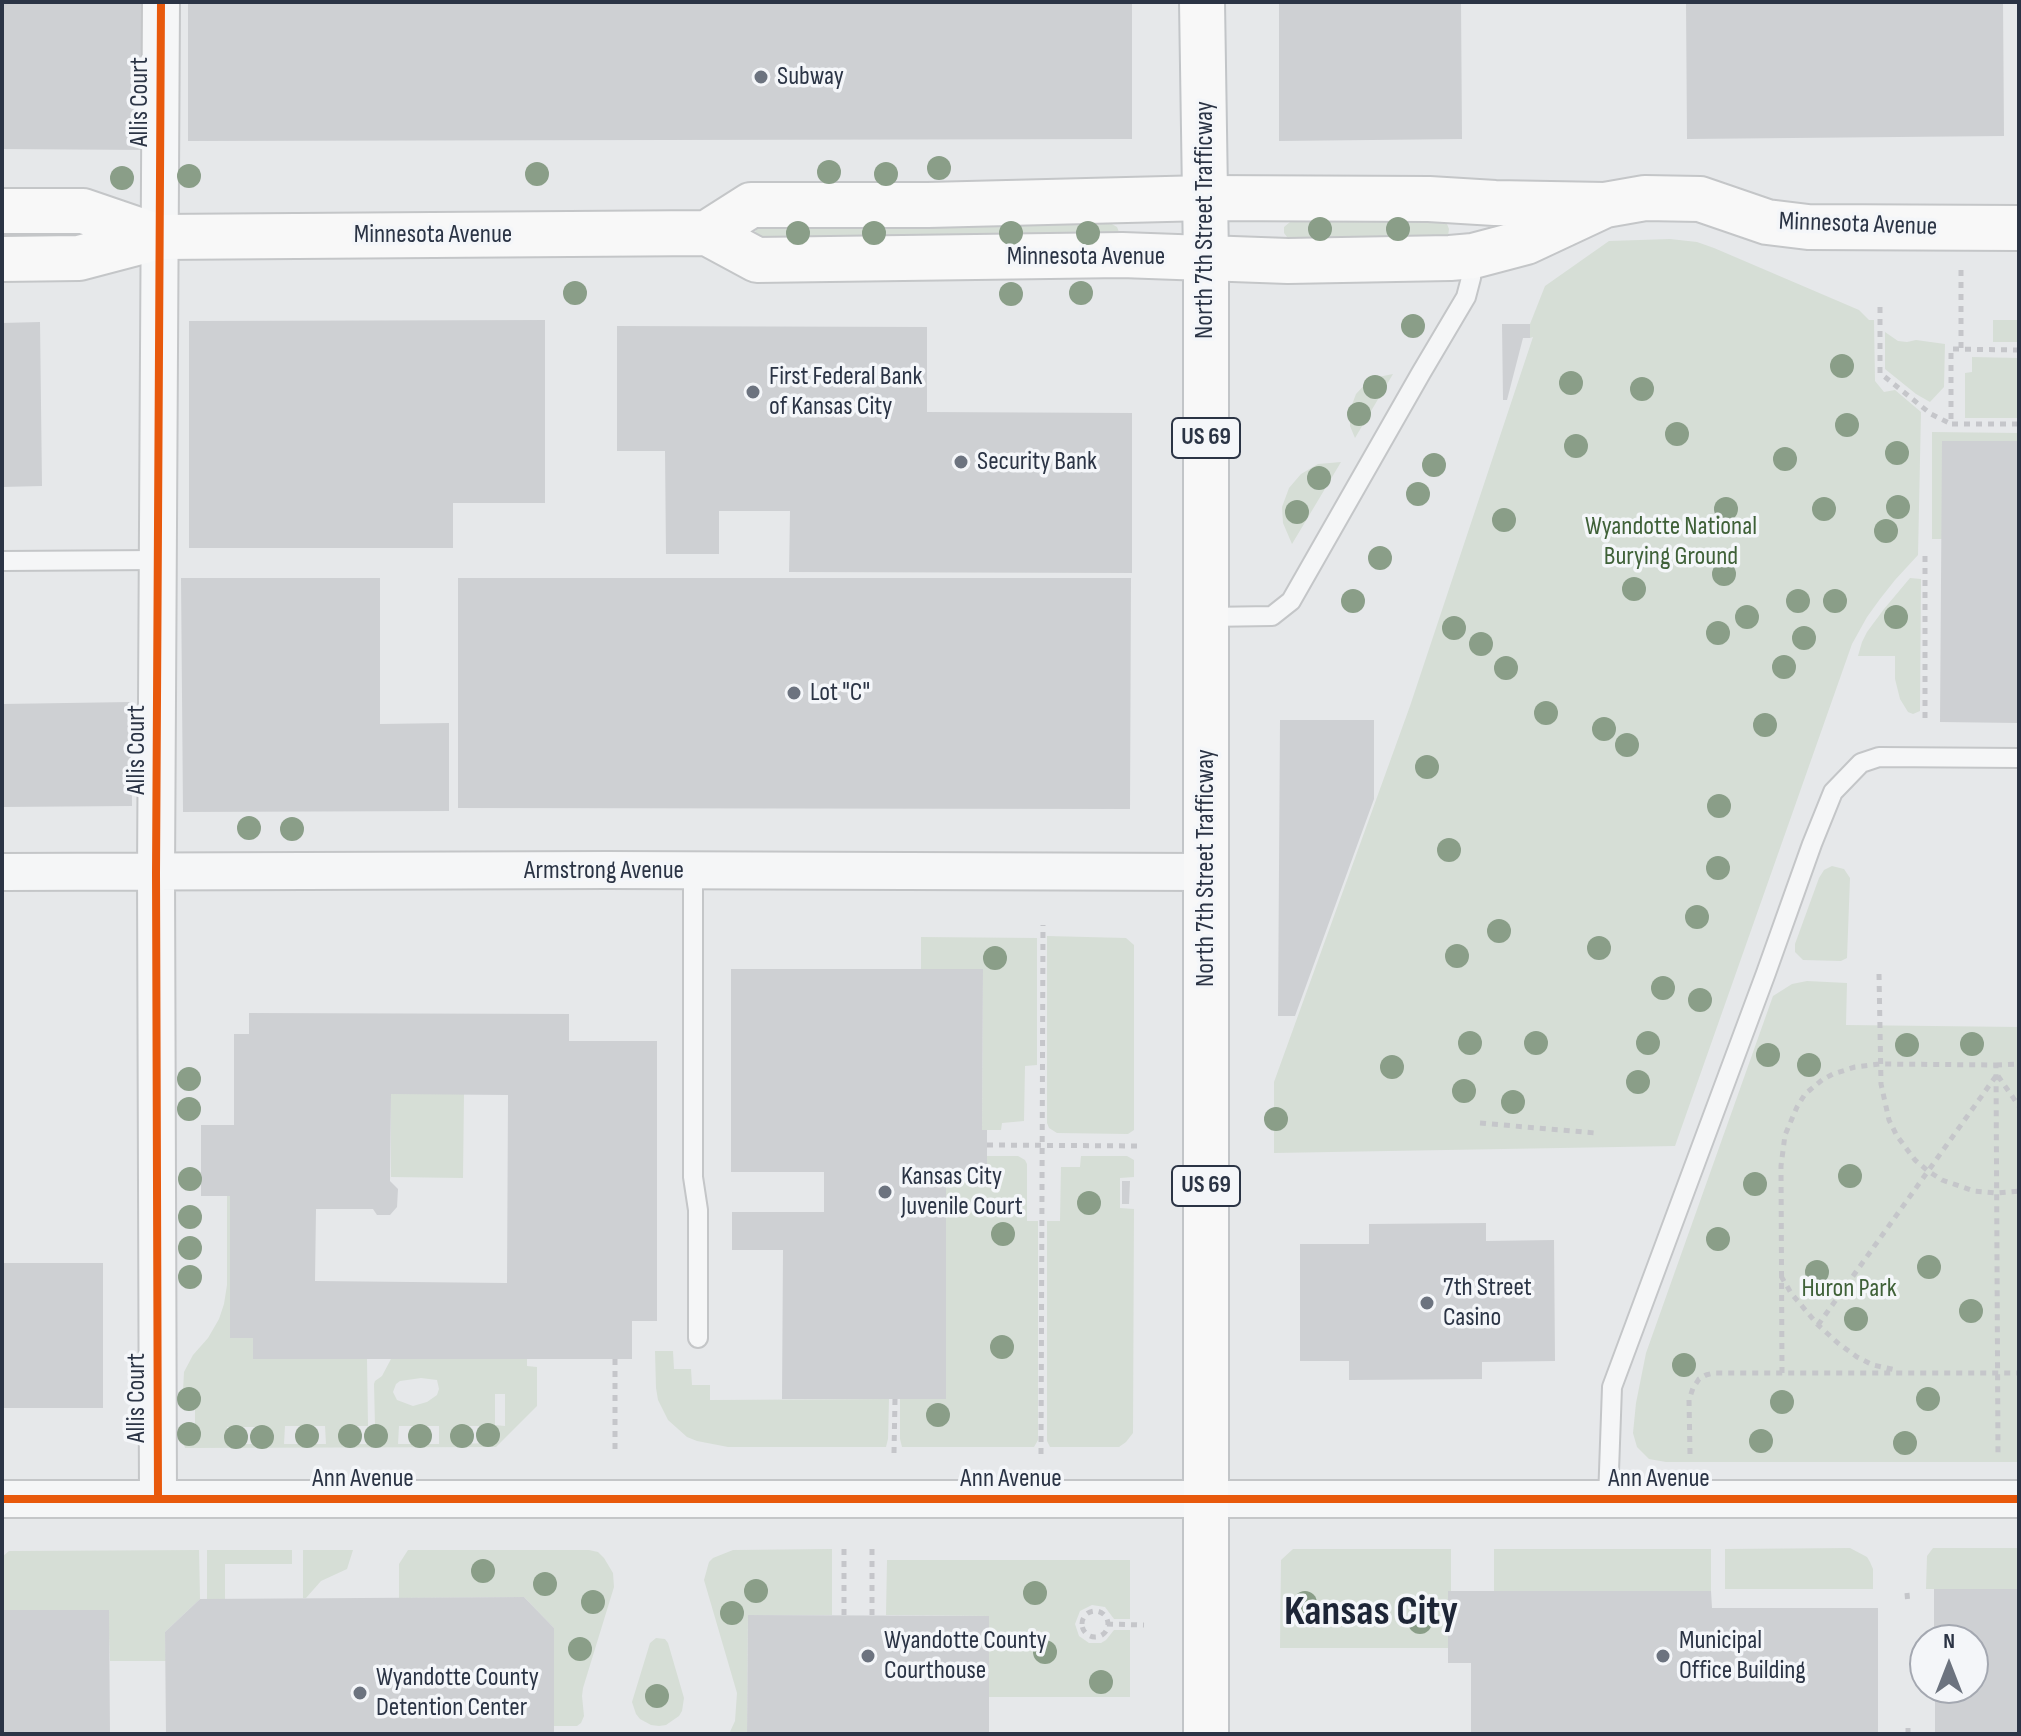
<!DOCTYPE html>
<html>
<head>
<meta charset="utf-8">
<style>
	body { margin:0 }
	#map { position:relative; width:2021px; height:1736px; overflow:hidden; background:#e6e8ea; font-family:"Sofia Sans Condensed",sans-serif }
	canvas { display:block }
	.frame { position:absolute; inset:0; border:4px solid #2b3445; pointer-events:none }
	.north { position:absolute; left:1909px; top:1624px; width:80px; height:80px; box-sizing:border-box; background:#f4f6f9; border:2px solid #a4a8b1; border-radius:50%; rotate:0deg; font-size:22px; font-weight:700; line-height:32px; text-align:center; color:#2b3445 }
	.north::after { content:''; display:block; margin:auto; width:28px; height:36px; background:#6c737f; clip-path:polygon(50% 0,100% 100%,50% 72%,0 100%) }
</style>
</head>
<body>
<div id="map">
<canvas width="2021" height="1736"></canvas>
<div class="frame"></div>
<div class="north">N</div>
</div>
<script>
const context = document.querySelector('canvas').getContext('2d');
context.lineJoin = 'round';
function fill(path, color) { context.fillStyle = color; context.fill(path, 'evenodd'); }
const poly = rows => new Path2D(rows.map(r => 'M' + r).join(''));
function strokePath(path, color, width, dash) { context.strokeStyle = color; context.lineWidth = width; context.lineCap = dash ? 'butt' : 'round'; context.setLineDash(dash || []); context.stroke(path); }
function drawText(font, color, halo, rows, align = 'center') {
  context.font = font + ' "Sofia Sans Condensed",sans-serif'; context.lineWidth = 7; context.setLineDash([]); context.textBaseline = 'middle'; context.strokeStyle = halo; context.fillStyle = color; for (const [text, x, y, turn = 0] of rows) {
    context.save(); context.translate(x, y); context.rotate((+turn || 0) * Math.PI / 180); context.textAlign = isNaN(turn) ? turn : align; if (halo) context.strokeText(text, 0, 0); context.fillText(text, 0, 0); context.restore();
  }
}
const green = poly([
	[1440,221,1447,224,1449,229,1448,236,1444,239,1292,239,1287,237,1284,233,1284,227,1290,222],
	[764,222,1110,223,1117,227,1119,232,1118,237,764,241,758,237,755,232,758,225],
	[1670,239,1697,242,1714,248,1859,310,1869,320,1874,320,1875,381,1884,392,1895,390,1921,412,1918,555,1895,580,1880,599,1867,617,1852,644,1675,1146,1274,1153,1274,1082,1410,706,1533,337,1530,338,1530,324,1545,286,1609,241],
	[1993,320,2019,320,2019,342,1993,342],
	[1885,332,1898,341,1907,342,1916,340,1945,344,1944,387,1930,402,1916,394,1885,369],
	[1972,357,2019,358,2019,418,1965,418,1965,373,1972,372],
	[1393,374,1355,438,1350,426,1350,410,1356,394,1367,382,1378,377],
	[1932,432,2019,433,2019,441,1943,441,1942,539,1932,539],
	[1341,462,1292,544,1283,523,1282,507,1289,488,1301,474,1318,464],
	[1910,578,1921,579,1920,711,1913,714,1908,712,1900,699,1895,679,1895,656,1858,656,1862,642,1867,632,1884,609],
	[1832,866,1844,869,1850,878,1847,958,1841,961,1803,960,1795,952,1795,944,1819,878,1824,870],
	[1047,936,1126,938,1134,945,1134,1130,1128,1134,1057,1133,1049,1128,1047,1123],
	[921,937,1037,938,1037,1065,1025,1066,1024,1121,1002,1123,1001,1130,982,1130,983,969,921,969],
	[1807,981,1847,983,1846,1025,2019,1027,2019,1462,1666,1462,1649,1459,1637,1447,1633,1433,1636,1403,1646,1353,1773,996,1792,984],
	[391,1094,464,1094,463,1178,391,1177],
	[987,1156,1018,1156,1025,1160,1027,1164,1027,1221,1038,1221,1038,1440,1034,1447,902,1447,900,1439,900,1399,946,1173,987,1173],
	[1081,1156,1127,1156,1134,1160,1134,1177,1120,1178,1120,1208,1134,1209,1133,1433,1126,1442,1119,1447,1050,1447,1047,1441,1047,1221,1060,1221,1061,1167,1080,1167],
	[227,1196,230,1196,230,1338,253,1338,254,1359,367,1359,368,1426,343,1426,343,1444,381,1444,381,1426,375,1426,374,1384,375,1381,382,1376,391,1359,527,1359,527,1366,537,1367,537,1406,496,1447,185,1448,183,1439,195,1439,195,1392,183,1391,184,1372,193,1355,208,1338,219,1319,224,1304,227,1285],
	[421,1378,437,1380,439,1389,437,1395,427,1402,413,1406,397,1400,393,1392,396,1384,400,1381],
	[495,1394,505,1394,505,1426,495,1425],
	[285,1426,325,1426,326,1444,284,1444],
	[439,1426,439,1444,398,1444,399,1426],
	[455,1426,494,1426,495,1443,455,1444],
	[227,1427,268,1427,268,1444,227,1444],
	[655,1351,673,1351,674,1369,691,1369,692,1385,710,1385,710,1400,889,1399,888,1439,886,1447,728,1447,697,1441,687,1437,668,1420,658,1400,656,1388],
	[1850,1548,1867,1557,1870,1562,1873,1569,1873,1589,1725,1589,1725,1549],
	[1933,1548,2019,1548,2019,1589,1926,1589,1927,1556],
	[832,1549,832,1615,748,1615,747,1734,729,1734,735,1721,737,1693,704,1580,709,1562,713,1558,733,1550],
	[1293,1549,1451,1549,1451,1591,1448,1591,1448,1648,1280,1648,1281,1560],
	[1494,1549,1711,1549,1711,1591,1494,1591],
	[199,1550,200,1599,165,1632,166,1661,110,1661,108,1610,2,1610,2,1557,9,1551],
	[207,1550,292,1550,292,1564,225,1564,225,1599,207,1599],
	[303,1550,353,1550,347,1569,321,1581,306,1598,303,1598],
	[408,1550,589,1550,598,1552,604,1558,613,1573,614,1587,583,1688,582,1696,584,1716,581,1723,577,1726,554,1726,554,1628,524,1597,399,1598,399,1564],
	[887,1560,1130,1560,1130,1619,1114,1619,1105,1607,1092,1605,1080,1611,1075,1624,1079,1636,1089,1643,1101,1643,1106,1640,1114,1630,1130,1630,1130,1697,989,1697,989,1616,886,1615],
	[656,1638,665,1639,668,1643,684,1698,682,1711,679,1716,666,1725,659,1726,651,1725,640,1719,636,1714,632,1702,650,1643]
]);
const building = poly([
	[2,2,150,2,149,150,2,149],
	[188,2,1132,2,1132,139,188,141],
	[1279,2,1461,2,1462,139,1279,141],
	[1686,2,2003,2,2004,136,1687,139],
	[545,320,545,503,453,503,453,548,189,548,189,321],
	[40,322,42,486,2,487,2,323],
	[1502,324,1530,324,1530,338,1523,338,1507,400,1503,400],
	[617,326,927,327,927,412,1132,413,1132,573,789,572,790,511,719,511,719,554,666,554,665,451,617,451],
	[1942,441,2019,441,2019,723,1940,722],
	[181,578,380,578,380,724,449,723,449,811,183,812],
	[458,578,1131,578,1130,809,458,808],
	[131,702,132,806,2,807,2,704],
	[1280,720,1374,720,1374,799,1295,1016,1278,1016],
	[731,969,983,969,982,1130,987,1130,987,1173,946,1173,946,1399,782,1399,783,1250,732,1250,732,1212,824,1212,824,1172,731,1172],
	[249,1013,569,1014,569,1041,657,1041,657,1321,632,1321,632,1359,253,1359,253,1338,230,1338,230,1196,201,1196,201,1125,234,1125,234,1034,249,1034],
	[391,1094,508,1095,507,1283,315,1281,316,1209,373,1209,377,1215,390,1215,397,1207,398,1189,390,1181],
	[1122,1181,1130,1181,1129,1204,1122,1204],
	[1486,1223,1486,1241,1554,1240,1555,1361,1482,1362,1482,1379,1349,1380,1349,1361,1300,1361,1300,1244,1369,1244,1369,1224],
	[2,1263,103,1263,103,1408,2,1408],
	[1934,1589,2019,1589,2019,1734,1935,1734,1935,1688,1973,1688,1973,1640,1934,1640],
	[1448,1591,1711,1591,1712,1608,1878,1608,1878,1734,1471,1734,1471,1663,1448,1663],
	[524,1597,554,1628,554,1734,166,1734,165,1632,200,1599],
	[2,1610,109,1610,110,1734,2,1734],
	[748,1615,989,1616,989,1734,747,1734]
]);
const path = poly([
	[1961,270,1961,349],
	[1880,307,1880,373,1931,414,1951,424],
	[2019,350,1951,349,1951,424,2019,424],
	[1925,556,1925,721],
	[1879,974,1881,1084,1889,1120,1897,1136,1915,1160,1928,1171,1942,1180,1974,1191,1998,1193,2019,1191],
	[1996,1065,2019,1064],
	[1998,1076,2019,1106],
	[1480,1123,1595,1133],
	[987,1145,1141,1146],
	[1781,1276,1791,1293,1818,1325,1839,1344,1857,1357,1873,1365,1896,1370],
	[1818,1325,1996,1076],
	[615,1359,615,1453],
	[1782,1373,1781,1166,1785,1135,1797,1107,1805,1094,1822,1080,1833,1074,1855,1067,1880,1064,1996,1065,1998,1455],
	[894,1453,895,1399],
	[1041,1454,1043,925],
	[1690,1454,1689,1400,1693,1388,1699,1379,1706,1375,1714,1373,2019,1373],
	[1907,1593,1908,1605],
	'1082 1624a13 13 0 1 1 26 0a13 13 0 1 1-26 0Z',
	[844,1615,844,1543],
	[872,1615,872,1543],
	[1107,1624,1144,1625],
	[1908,1734,1908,1725]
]);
const service = poly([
	[2,561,158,560],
	[1207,617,1272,616,1291,601,1421,373,1466,297,1471,278,1473,257],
	[693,871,693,1177,698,1210,698,1338],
	[1608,1499,1612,1387,1766,973,1812,844,1833,792,1861,763,1879,757,2019,758]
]);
const minor = poly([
	[2,872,607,870,1206,872],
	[2,1499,2019,1499],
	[158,1499,156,872,161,2]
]);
const secondary = poly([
	[2,211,83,211,159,237],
	[707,233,751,205,928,205,1206,198,1429,199,1495,203,1605,205,1645,198,1700,199,1767,222,1808,227,2019,228],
	[2,259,79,258,159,237,707,233,757,260,1122,255,1288,261,1450,258,1473,256,1526,242,1605,205]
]);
const primary = poly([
	[1202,2,1206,258,1206,1734]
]);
const cycleway = poly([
	[2,1499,2019,1499],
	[158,1499,156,872,161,2]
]);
const trees = [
	[939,168],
	[829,172],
	[537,174],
	[886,174],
	[189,176],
	[122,178],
	[1320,229],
	[1398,229],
	[798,233],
	[874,233],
	[1011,233],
	[1088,233],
	[575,293],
	[1081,293],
	[1011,294],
	[1413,326],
	[1842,366],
	[1571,383],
	[1375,387],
	[1642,389],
	[1359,414],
	[1847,425],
	[1677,434],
	[1576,446],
	[1897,453],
	[1785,459],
	[1434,465],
	[1319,478],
	[1418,494],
	[1898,507],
	[1726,509],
	[1824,509],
	[1297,512],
	[1504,520],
	[1886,531],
	[1380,558],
	[1724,574],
	[1634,589],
	[1353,601],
	[1798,601],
	[1835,601],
	[1747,617],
	[1896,617],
	[1454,628],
	[1718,633],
	[1804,638],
	[1481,644],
	[1784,667],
	[1506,668],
	[1546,713],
	[1765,725],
	[1604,729],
	[1627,745],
	[1427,767],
	[1719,806],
	[249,828],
	[292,829],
	[1449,850],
	[1718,868],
	[1697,917],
	[1499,931],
	[1599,948],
	[1457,956],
	[995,958],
	[1663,988],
	[1700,1000],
	[1470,1043],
	[1536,1043],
	[1648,1043],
	[1972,1044],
	[1907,1045],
	[1768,1055],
	[1809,1065],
	[1392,1067],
	[189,1079],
	[1638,1082],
	[1464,1091],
	[1513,1102],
	[189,1109],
	[1276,1119],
	[1850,1176],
	[190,1179],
	[1755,1184],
	[1089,1203],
	[190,1217],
	[1003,1234],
	[1718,1239],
	[190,1248],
	[1929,1267],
	[1817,1272],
	[190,1277],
	[1971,1311],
	[1856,1319],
	[1002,1347],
	[1684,1365],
	[189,1399],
	[1928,1399],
	[1782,1402],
	[938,1415],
	[189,1434],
	[488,1435],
	[307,1436],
	[350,1436],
	[376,1436],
	[420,1436],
	[462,1436],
	[236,1437],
	[262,1437],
	[1761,1441],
	[1905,1443],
	[483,1571],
	[545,1584],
	[756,1591],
	[1035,1593],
	[593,1602],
	[1305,1603],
	[732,1613],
	[1420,1622],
	[580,1649],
	[1045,1652],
	[1101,1682],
	[657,1696]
];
const markers = [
	[761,77,8,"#6c737f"],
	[753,392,8,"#6c737f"],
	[961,462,8,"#6c737f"],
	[794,693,8,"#6c737f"],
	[885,1192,8,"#6c737f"],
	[1427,1303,8,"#6c737f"],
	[868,1656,8,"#6c737f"],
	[1663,1656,8,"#6c737f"],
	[360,1693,8,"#6c737f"]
];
const shields = [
	[1206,438,68],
	[1206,1186,68]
];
const shieldNames = [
	["US 69",1206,438],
	["US 69",1206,1186]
];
const poiNames = [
	["Subway",777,77],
	["First Federal Bank",769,377],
	["of Kansas City",769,407],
	["Security Bank",977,462],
	["Lot \"C\"",810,693],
	["Kansas City",901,1177],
	["Juvenile Court",901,1207],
	["7th Street",1443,1288],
	["Casino",1443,1318],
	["Wyandotte County",884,1641],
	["Courthouse",884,1671],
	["Municipal",1679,1641],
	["Office Building",1679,1671],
	["Wyandotte County",376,1678],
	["Detention Center",376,1708]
];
const streetNames = [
	["Allis Court",140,102,-90],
	["North 7th Street Trafficway",1205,220,-90],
	["Minnesota Avenue",1858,225,2],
	["Minnesota Avenue",433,235],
	["Minnesota Avenue",1086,257],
	["Allis Court",137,750,-90],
	["North 7th Street Trafficway",1206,868,-90],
	["Armstrong Avenue",604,871],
	["Allis Court",137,1398,-90],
	["Ann Avenue",363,1479],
	["Ann Avenue",1011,1479],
	["Ann Avenue",1659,1479]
];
const parkNames = [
	["Wyandotte National",1671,527],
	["Burying Ground",1671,557],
	["Huron Park",1849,1289]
];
const townNames = [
	["Kansas City",1371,1613]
];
fill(green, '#d6ded6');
fill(building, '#ced0d3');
strokePath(service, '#c4c6c8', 22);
strokePath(minor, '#c4c6c8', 40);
strokePath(secondary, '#c4c6c8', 48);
strokePath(primary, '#c2c5c8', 48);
strokePath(path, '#c5c6ca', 5, [6, 6]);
strokePath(service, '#f5f6f7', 18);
strokePath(minor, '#f5f6f7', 36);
strokePath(secondary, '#f8f8f8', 44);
strokePath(primary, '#f8f8f8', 44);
strokePath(cycleway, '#e8590c', 8);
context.fillStyle = '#8a9e88';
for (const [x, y] of trees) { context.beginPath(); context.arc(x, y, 12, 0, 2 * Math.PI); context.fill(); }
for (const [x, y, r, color] of markers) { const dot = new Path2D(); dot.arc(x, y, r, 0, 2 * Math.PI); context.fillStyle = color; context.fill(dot); strokePath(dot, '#f4f6f9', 3); }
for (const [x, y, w] of shields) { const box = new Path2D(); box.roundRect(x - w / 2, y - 20, w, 40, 6); context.fillStyle = '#f4f6f9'; context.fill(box); strokePath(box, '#2b3445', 2); }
drawText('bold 24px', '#2b3445', null, shieldNames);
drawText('26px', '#2b3445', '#f4f6f9', poiNames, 'left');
drawText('26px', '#2b3445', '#f4f6f9', streetNames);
drawText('26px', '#3f6138', '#f4f6f9', parkNames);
drawText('bold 42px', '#1d2536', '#f4f6f9', townNames);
</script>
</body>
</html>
